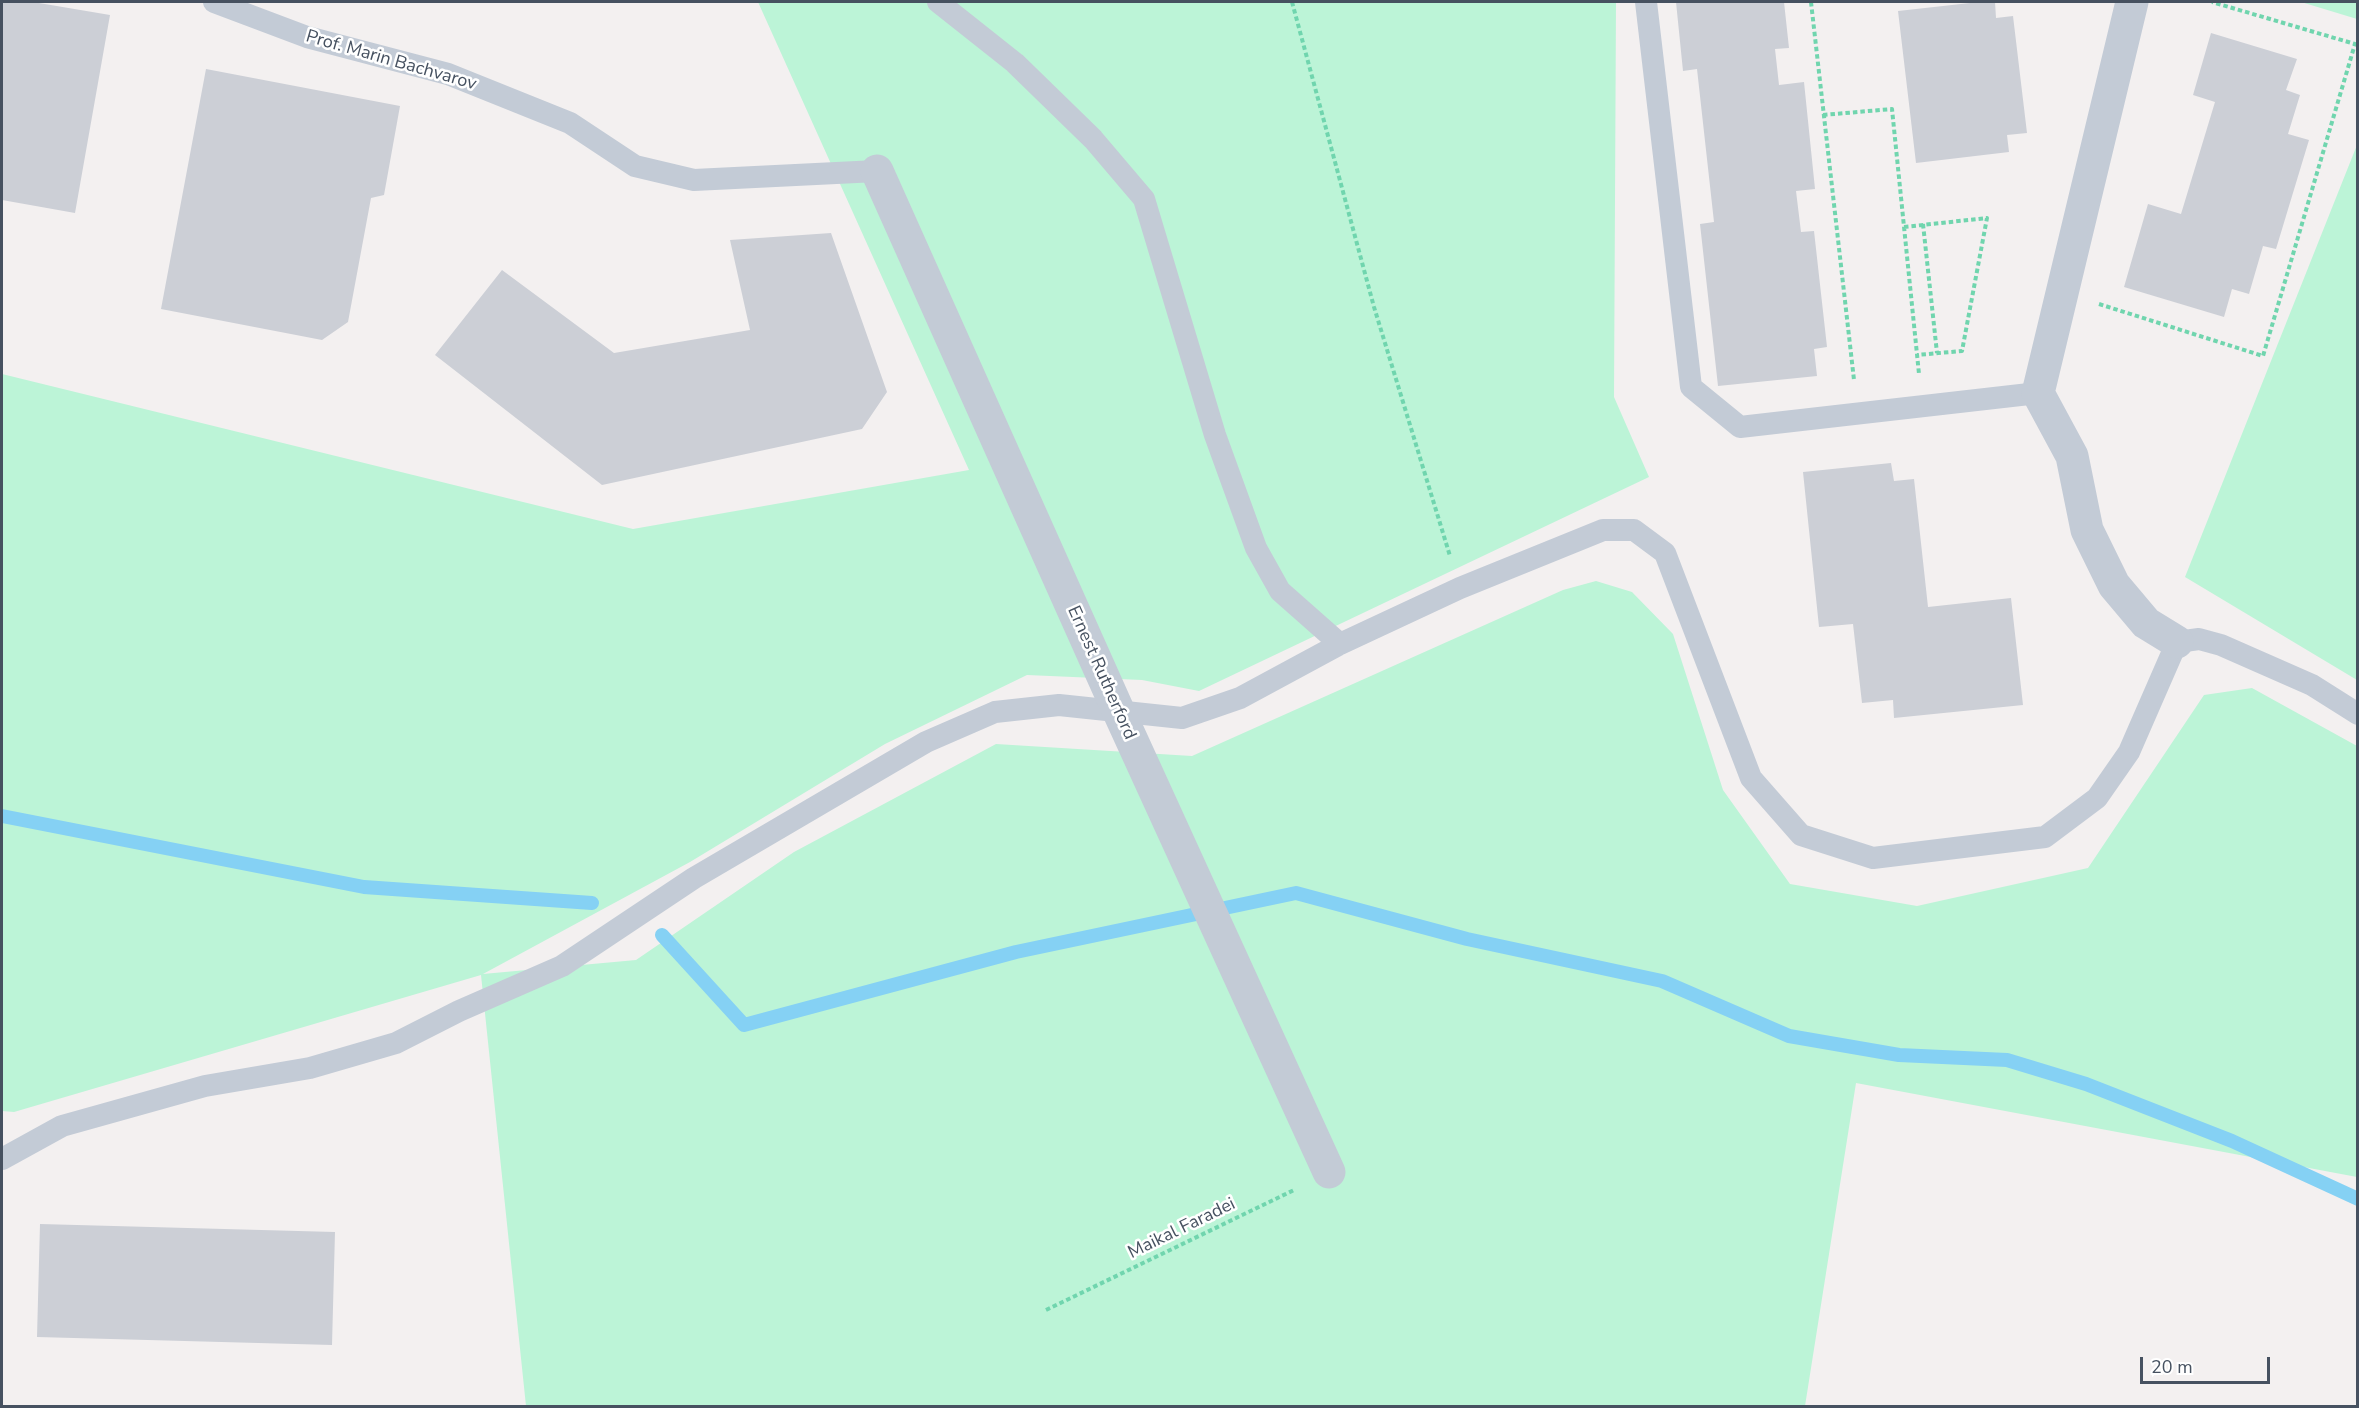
<!DOCTYPE html>
<html>
<head>
<meta charset="utf-8">
<style>
	body { margin:0 }
	#map { position:relative; width:2359px; height:1408px; overflow:hidden; background:#f3f0f0; font-family:"Nunito Sans",sans-serif }
	canvas { display:block }
	.frame { position:absolute; inset:0; border:3px solid #465160; pointer-events:none }
	.scale { position:absolute; left:2140px; top:1357px; width:130px; height:27px; box-sizing:border-box; border:3px solid #465160; border-top:0; padding-left:8px; font-size:18px; line-height:21px; white-space:nowrap; color:#465160; -webkit-text-stroke:4px #fff; paint-order:stroke }
</style>
</head>
<body>
<div id="map">
<canvas width="2359" height="1408"></canvas>
<div class="frame"></div>
<div class="scale">20 m</div>
</div>
<script>
const context = document.querySelector('canvas').getContext('2d');
context.lineJoin = 'round';
function fill(path, color) { context.fillStyle = color; context.fill(path, 'evenodd'); }
const poly = rows => new Path2D(rows.map(r => 'M' + r).join(''));
function strokePath(path, color, width, dash) { context.strokeStyle = color; context.lineWidth = width; context.lineCap = dash ? 'butt' : 'round'; context.setLineDash(dash || []); context.stroke(path); }
function drawText(font, color, halo, rows, align = 'center') {
  context.font = font + ' "Nunito Sans",sans-serif'; context.lineWidth = 5; context.setLineDash([]); context.textBaseline = 'middle'; context.strokeStyle = halo; context.fillStyle = color; for (const [text, x, y, turn = 0] of rows) {
    context.save(); context.translate(x, y); context.rotate((+turn || 0) * Math.PI / 180); context.textAlign = isNaN(turn) ? turn : align; if (halo) context.strokeText(text, 0, 0); context.fillText(text, 0, 0); context.restore();
  }
}
const green = poly([
	[758,2,1616,2,1614,397,1649,477,1199,691,1142,680,1027,675,885,744,690,862,483,974,636,960,794,852,996,744,1192,756,1563,590,1596,581,1632,592,1673,634,1723,790,1790,884,1917,906,2088,868,2204,695,2252,688,2357,746,2357,1177,1856,1083,1805,1406,526,1406,481,975,14,1112,2,1111,2,374,633,529,969,470],
	[2301,2,2357,2,2357,19],
	[2357,145,2357,680,2185,577]
]);
const stream = poly([
	[2,816,364,887,592,903],
	[662,935,744,1025,1016,952,1296,893,1467,939,1662,981,1789,1036,1899,1055,2007,1060,2086,1084,2232,1141,2358,1199]
]);
const building = poly([
	[2,2,33,2,110,15,75,213,2,200],
	[1676,2,1784,2,1789,48,1775,49,1779,85,1804,82,1815,189,1796,191,1801,232,1814,231,1827,347,1814,349,1817,376,1718,386,1700,224,1714,222,1697,69,1683,71],
	[1979,2,1995,2,1996,18,2013,16,2027,133,2007,135,2009,152,1916,163,1898,11],
	[2211,33,2297,59,2286,90,2300,95,2288,134,2309,140,2276,249,2263,246,2249,294,2232,289,2224,317,2124,287,2148,204,2181,214,2215,102,2193,95],
	[206,69,400,106,384,195,371,198,348,322,322,340,161,309],
	[831,233,887,392,862,429,602,485,435,355,502,270,614,353,750,330,730,240],
	[1891,463,1894,481,1914,479,1928,607,2011,598,2023,705,1894,718,1893,700,1862,703,1853,624,1819,627,1803,472],
	[40,1224,335,1232,332,1345,37,1337]
]);
const path = poly([
	[1292,2,1374,307,1450,556],
	[1811,2,1854,380],
	[1823,115,1892,109,1919,374],
	[1923,224,1937,353],
	[1904,227,1987,218,1962,351,1917,355],
	[2099,304,2263,356,2355,44,2212,2],
	[1046,1310,1294,1190]
]);
const service = poly([
	[214,2,307,37,448,74,570,123,635,166,694,180,877,171],
	[938,2,1015,63,1093,139,1144,199,1215,435,1256,548,1280,591,1340,644],
	[1646,2,1691,387,1740,427,2038,393],
	[2,1159,62,1126,205,1086,310,1068,396,1043,459,1011,562,966,694,878,926,742,995,712,1059,705,1182,718,1240,698,1340,644,1460,588,1603,530,1634,530,1665,553,1751,778,1801,835,1873,858,2045,837,2097,798,2129,752,2177,642,2199,639,2221,645,2312,685,2358,714]
]);
const minor = poly([
	[2132,2,2038,393,2072,456,2087,530,2114,585,2146,623,2177,642],
	[877,171,1118,710,1329,1172]
]);
const streetNames = [
	["Prof. Marin Bachvarov",391,61,16],
	["Ernest Rutherford",1101,673,66],
	["Maikal Faradei",1182,1229,-26]
];
fill(green, '#bcf4d7');
strokePath(stream, '#85d1f4', 14);
fill(building, '#cccfd6');
strokePath(path, '#70d5ae', 4, [4.5, 3]);
strokePath(service, '#c3cbd6', 22);
strokePath(minor, '#c3cbd6', 33);
drawText('18px', '#465160', '#fff', streetNames);
</script>
</body>
</html>
